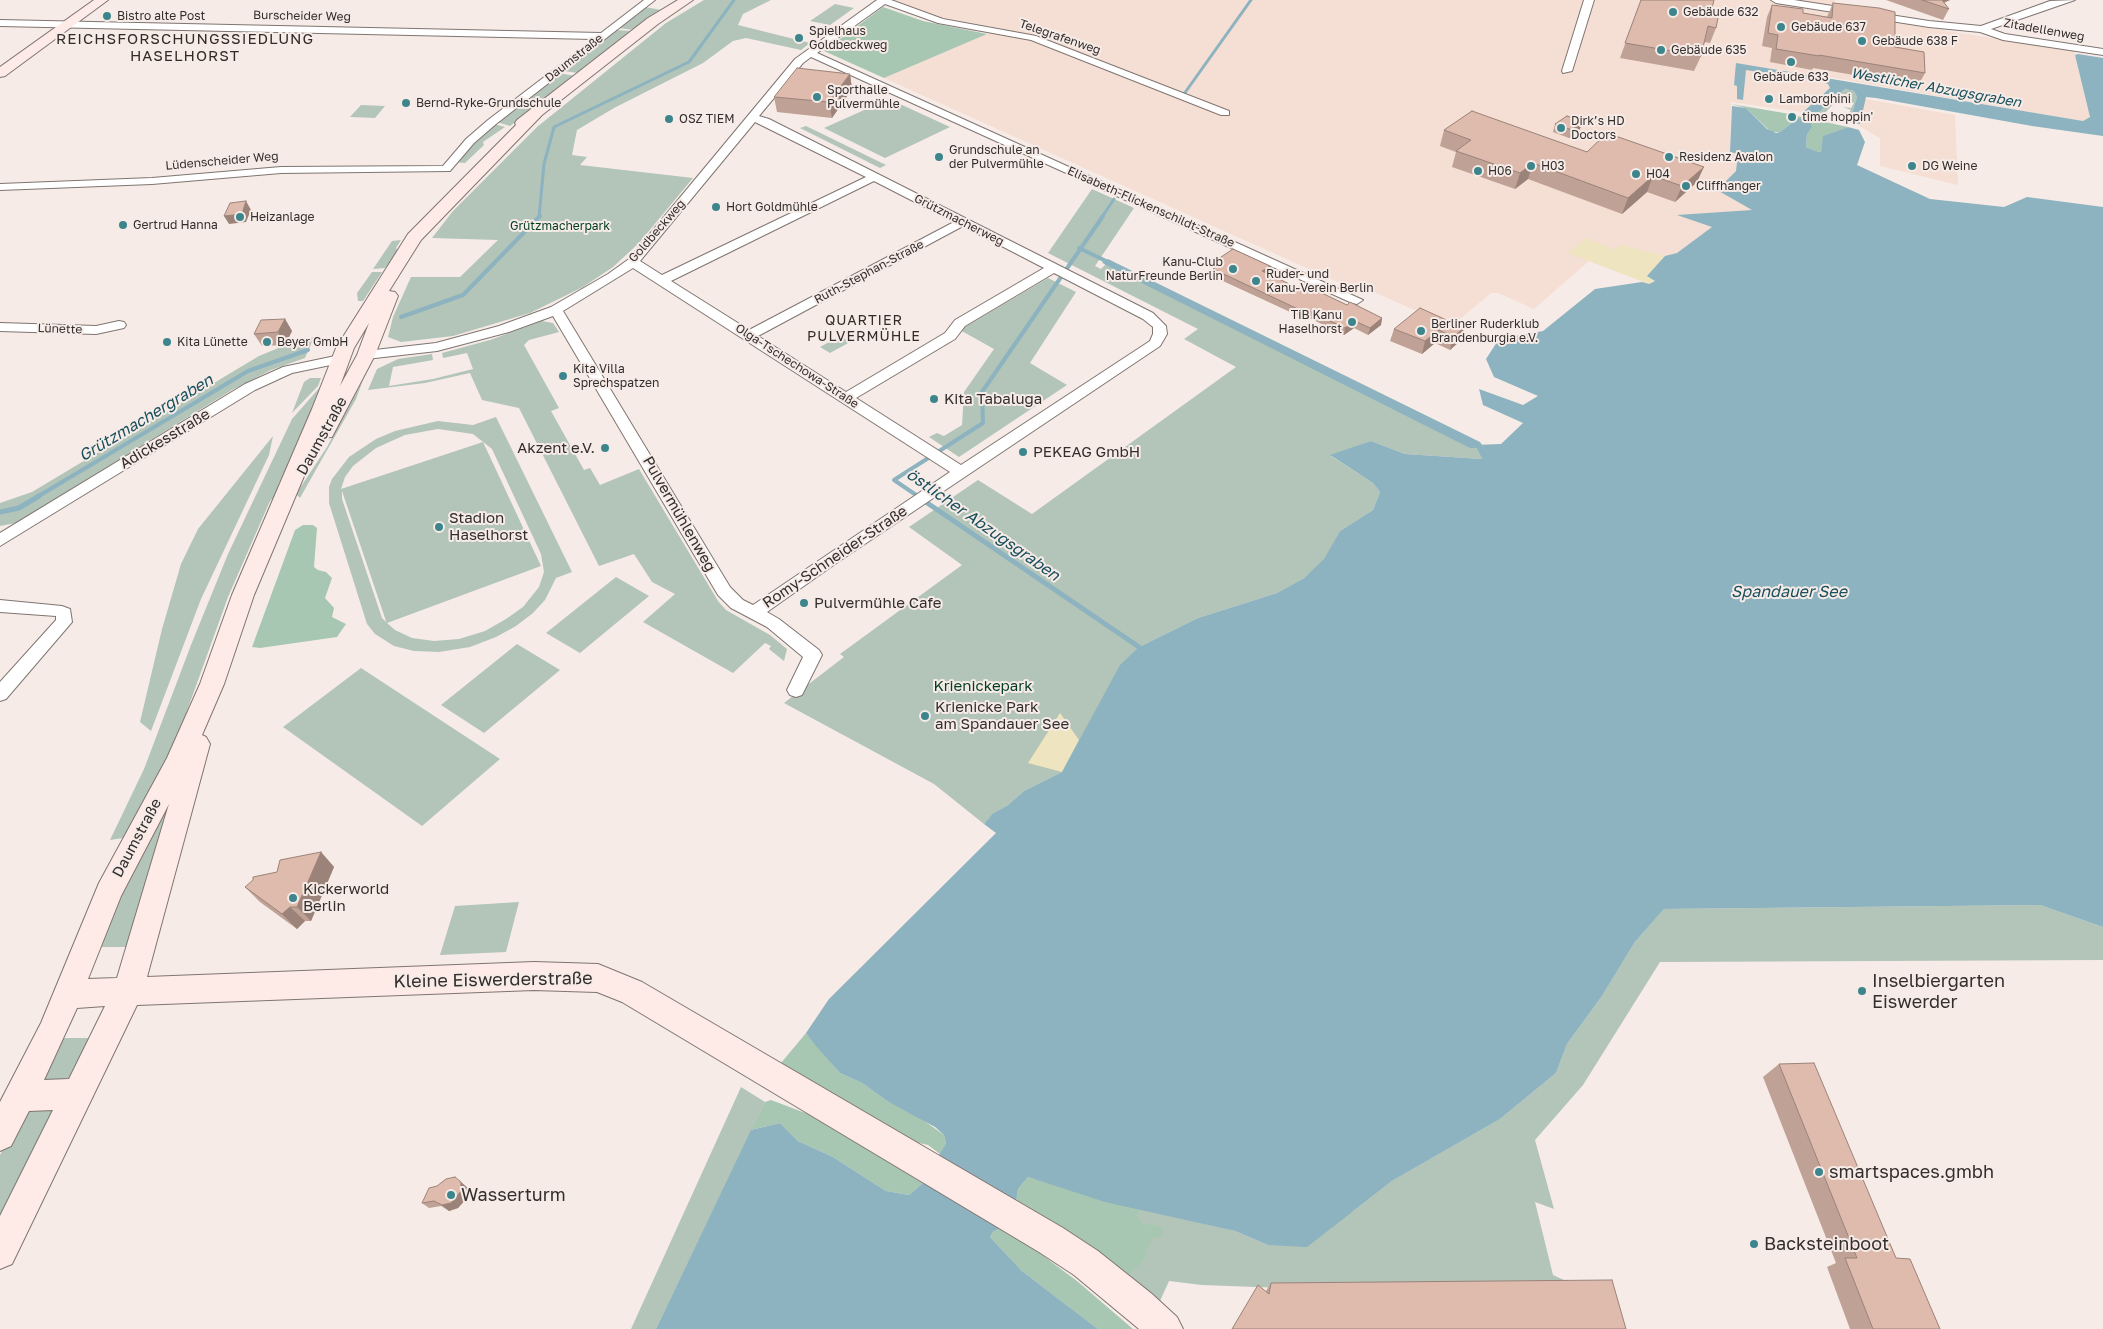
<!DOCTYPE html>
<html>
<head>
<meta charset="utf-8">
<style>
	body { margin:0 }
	canvas { display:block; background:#f6ebe6 }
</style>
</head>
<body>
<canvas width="2103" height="1329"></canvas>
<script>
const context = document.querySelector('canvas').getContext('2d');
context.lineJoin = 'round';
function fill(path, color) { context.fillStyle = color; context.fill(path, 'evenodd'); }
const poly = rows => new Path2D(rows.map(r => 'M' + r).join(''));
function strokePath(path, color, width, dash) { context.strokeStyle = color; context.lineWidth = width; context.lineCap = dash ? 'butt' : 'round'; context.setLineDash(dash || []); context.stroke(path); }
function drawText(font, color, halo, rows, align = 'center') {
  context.font = font + ' "Golos Text",sans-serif'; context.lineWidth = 4; context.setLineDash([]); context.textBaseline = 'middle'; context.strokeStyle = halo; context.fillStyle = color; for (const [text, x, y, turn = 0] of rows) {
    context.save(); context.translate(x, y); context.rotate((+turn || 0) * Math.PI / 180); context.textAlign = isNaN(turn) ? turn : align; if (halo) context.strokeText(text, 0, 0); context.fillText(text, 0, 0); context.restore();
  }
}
const industrial = poly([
	[889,0,1835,0,1833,13,2074,51,2090,117,2083,121,2075,120,1829,77,1830,88,1802,112,1731,102,1730,152,1738,154,1736,171,1717,190,1753,210,1679,215,1713,227,1677,253,1665,256,1649,284,1589,261,1534,309,1498,293,1491,293,1453,325,1446,324,1358,285,1351,288,884,78,987,34,1004,29,935,16],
	[1865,99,1955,115,1958,185,1880,166,1880,138,1859,126]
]);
const green = poly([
	[704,0,771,0,743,14,738,25,810,43,801,50,746,38,733,41,703,63,614,108,577,130,572,155,587,157,580,165,693,178,639,243,613,267,583,287,530,313,453,336,401,342,388,337,393,317,411,277,460,277,498,240,432,238,453,211,537,127,666,23],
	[835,4,854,8,830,25,810,21],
	[645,7,661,10,634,30,618,28],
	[616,30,632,31,579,73,563,71],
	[559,73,575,76,510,126,497,122],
	[1845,89,1854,91,1857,97,1849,122,1846,121,1847,118,1838,117,1839,113,1847,115,1851,110,1843,107,1851,108,1854,103,1848,101,1852,97,1843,94,1822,116,1816,115],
	[889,99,950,127,885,158,824,128],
	[361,105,385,106,375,118,350,117],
	[494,124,505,127,483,142,484,145,465,163,454,162,468,146],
	[806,126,886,165,880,168,800,128],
	[1092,189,1134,208,1095,266,1101,269,1108,262,1395,405,1475,445,1482,459,1405,454,1371,441,1331,456,1373,483,1380,492,1373,510,1340,531,1324,560,1304,578,1277,593,1198,618,1139,647,1062,772,1024,791,1008,805,992,814,984,824,934,784,784,703,844,657,840,654,962,565,909,527,978,480,1032,514,1236,367,1184,339,1198,329,1048,253],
	[401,240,396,248,398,251,385,268,373,269,392,241],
	[372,272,382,272,363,301,358,301,357,293],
	[1048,278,1076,292,1030,363,1067,385,959,457,929,437,937,433,944,436,962,425,964,392,994,349,960,330],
	[542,321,553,323,559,332,529,340,524,345,559,408,551,411,584,470,590,468,600,485,639,469,718,601,726,610,770,635,787,649,784,661,769,649,771,646,765,643,733,673,643,622,675,594,652,582,634,554,599,566,519,408,482,400,470,373,425,383,368,390,377,369,398,359,432,354,433,360,393,367,389,386,433,379,473,369,467,353,443,358,442,353,490,340],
	[840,336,850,342,830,353,820,347],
	[314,337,305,358,271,370,232,390,16,523,0,526,0,503,32,492,259,356,288,344],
	[310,378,321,378,318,386,292,413,304,382],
	[363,380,356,399,300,498,296,494,327,447],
	[321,386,316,408,278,485,282,489,270,501,228,597,179,733,184,738,123,838,110,840,144,769,191,645,228,554,292,419],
	[496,417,572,572,556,578,545,600,533,613,516,626,496,637,470,647,439,652,414,651,394,646,375,634,367,624,329,503,329,487,332,479,349,457,376,439,395,431,438,421,473,425],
	[438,429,473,434,492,449,541,554,544,572,539,587,523,607,506,619,485,631,459,639,434,641,412,638,395,630,387,623,541,566,483,442,341,489,345,477,353,466,376,448,405,435],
	[342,491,386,621,386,622,382,618,342,499],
	[273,436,269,455,201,599,151,731,140,722,162,629,181,564,198,529],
	[616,577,649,596,580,653,546,633],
	[517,644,560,670,484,733,441,705],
	[361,668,500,759,422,826,283,727],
	[176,780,133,947,101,947,116,905],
	[519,902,506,952,440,955,455,906],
	[2040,905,2103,927,2103,960,1660,962,1583,1085,1535,1140,1554,1209,1535,1202,1553,1275,1579,1287,1311,1289,1202,1285,1169,1281,1160,1301,1102,1254,1021,1209,1023,1203,1016,1203,1124,1205,1235,1231,1268,1245,1352,1212,1392,1181,1500,1119,1556,1073,1567,1044,1602,996,1635,942,1664,909],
	[59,1038,94,1038,74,1080,37,1081],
	[741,1087,765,1102,656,1329,631,1329],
	[56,1104,0,1230,0,1155,24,1108]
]);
const forest = poly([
	[883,7,923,21,987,34,884,78,824,51],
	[1731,104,1784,113,1848,127,1824,136,1821,152,1816,151,1806,147,1807,135,1812,127,1798,118,1780,132,1771,132,1746,108],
	[303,525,313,525,317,528,314,567,318,570,326,572,332,578,325,598,334,608,332,617,346,624,337,637,260,648,252,647,291,541,295,530],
	[806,1033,840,1073,862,1083,887,1101,913,1113,944,1135,946,1143,940,1154,928,1145,906,1140,781,1063],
	[771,1100,808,1114,923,1183,909,1195,886,1191,833,1157,798,1141,780,1123,751,1130,765,1102],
	[1028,1177,1139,1209,1137,1217,1141,1223,1161,1227,1163,1229,1162,1237,1152,1238,1144,1260,1128,1275,1102,1254,1021,1209,1023,1203,1016,1203,1018,1189],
	[1003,1226,1077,1281,1133,1329,1098,1329,1022,1271,990,1237,993,1232]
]);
const sand = poly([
	[1586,238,1615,250,1621,245,1665,256,1647,276,1655,280,1649,284,1568,253],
	[1060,713,1079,740,1062,772,1028,763]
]);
const water = poly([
	[2078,54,2103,58,2103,136,2032,126,1876,98,1866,97,1860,124,1849,122,1857,97,1854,91,1845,89,1816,115,1803,112,1830,88,1828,84,1820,81,1746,70,1743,100,1737,99,1737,86,1734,85,1736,63,2083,121,2090,117,2075,55],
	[1732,106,1746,108,1767,129,1776,133,1780,132,1798,118,1809,120,1812,127,1807,135,1806,147,1816,151,1821,152,1823,136,1848,127,1859,130,1865,142,1857,165,1930,199,2004,207,2027,197,2103,207,2103,927,2040,905,1664,909,1635,942,1602,996,1567,1044,1556,1073,1500,1119,1392,1181,1307,1247,1268,1245,1235,1231,1105,1202,1028,1177,1018,1189,1016,1203,1003,1226,993,1232,990,1237,1022,1271,1098,1329,656,1329,751,1130,780,1123,798,1141,833,1157,886,1191,909,1195,923,1183,946,1143,944,1135,935,1127,887,1101,862,1083,840,1073,816,1046,806,1033,829,999,996,833,984,824,992,814,1008,805,1024,791,1062,772,1120,665,1139,647,1198,618,1277,593,1304,578,1324,559,1340,531,1373,510,1380,492,1373,483,1330,455,1371,441,1405,454,1482,459,1475,445,1501,444,1523,423,1483,405,1479,389,1523,405,1538,396,1494,377,1486,359,1499,339,1543,331,1595,289,1642,282,1649,284,1655,281,1647,276,1665,256,1677,253,1712,227,1677,215,1752,210,1717,190,1736,171,1738,154,1730,152]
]);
const streamFar2 = poly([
	[1184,94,1251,0],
	[539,217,544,164,554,127,689,62,734,0],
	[1102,217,1114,199]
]);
const streamFar1 = poly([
	[1079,248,1108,262],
	[401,317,463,295,540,216],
	[37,497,248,371,308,350],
	[919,497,894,480,983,423,982,392,1103,216]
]);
const stream = poly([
	[917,496,1139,647],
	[0,512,19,508,39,496]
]);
const canal = poly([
	[1108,259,1480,442,1482,445,1480,448,1470,448,1104,264,1102,262,1108,259]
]);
const street = poly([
	[644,0,655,0,496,124,474,143,450,171,281,173,152,184,0,190,0,184,152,178,281,167,443,166,466,139,488,120,594,39,0,26,0,20,601,33,644,0],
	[877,0,891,0,943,19,1036,36,1229,111,1229,115,1221,115,1031,40,938,23,885,4,817,53,1363,300,1357,304,1352,303,811,57,803,63,759,116,769,119,1153,313,1166,326,1167,334,1160,346,835,564,767,612,779,619,819,650,822,655,802,695,796,697,790,695,787,690,803,657,767,627,731,608,718,595,553,316,509,332,437,351,366,359,359,355,366,351,436,343,499,326,551,307,608,274,629,259,795,59,877,0],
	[755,122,866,177,662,275,640,261,755,122],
	[874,181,954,222,749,330,671,281,874,181],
	[963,226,1044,268,955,320,945,333,846,392,758,336,963,226],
	[633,268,950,472,753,605,743,600,730,587,563,311,633,268],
	[1054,273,1143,319,1153,327,1153,334,1150,341,961,465,856,398,955,339,965,326,1054,273],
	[1584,0,1594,0,1572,71,1563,73,1562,71,1584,0],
	[1771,0,1794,0,1929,21,1981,26,2050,1,2075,0,1991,29,2005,34,2103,49,2103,55,2003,40,1980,32,1929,27,1776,3,1771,0],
	[119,321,124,322,126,325,124,328,96,334,0,331,0,323,96,326,119,321],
	[340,355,345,356,347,359,345,362,292,373,255,390,0,546,0,533,245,384,283,367,340,355],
	[0,600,62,606,70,609,72,622,6,699,0,701,0,682,56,620,56,616,0,612,0,600]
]);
const secondary = poly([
	[94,0,108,0,5,76,0,77,0,67,94,0],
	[678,0,693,0,658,24,542,115,421,240,389,291,395,292,398,296,375,355,332,437,320,438,254,595,224,684,202,735,206,737,210,744,147,977,534,962,598,964,642,982,1063,1228,1098,1251,1152,1294,1177,1317,1183,1329,1139,1329,1074,1275,1039,1252,622,1002,597,992,534,990,137,1005,12,1264,0,1269,0,1216,53,1110,29,1111,11,1146,0,1151,0,1102,41,1023,99,883,167,758,200,684,232,595,312,409,336,348,408,234,516,125,515,123,517,120,648,18,678,0],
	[369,323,357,355,340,386,354,348,369,323],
	[169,804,117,978,88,979,121,896,169,804],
	[105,1006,69,1079,44,1080,77,1008,105,1006]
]);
const wall = poly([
	[1641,0,1711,12,1716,28,1710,43,1704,42,1701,56,1694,71,1620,58],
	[1886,0,1950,0,1944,3,1949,9,1943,20],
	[1833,3,1895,47,1925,73,1918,86,1813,68,1812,70,1770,62,1772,48,1762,46,1767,17,1772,5,1803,13,1827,17],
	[850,74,852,89,832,118,777,112,774,97],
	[1555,124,1580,129,1569,138,1553,132],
	[1444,130,1587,152,1697,182,1675,202,1647,192,1622,214,1528,179,1515,189,1452,167,1456,152,1440,146],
	[1218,259,1269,273,1267,274,1300,289,1347,305,1382,318,1381,325,1368,335,1354,328,1344,335,1303,315,1301,317,1212,276,1213,269,1217,266],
	[285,319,292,331,285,345,262,346,254,334],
	[1464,328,1460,341,1450,350,1435,343,1422,354,1390,341,1394,329],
	[321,852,334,867,311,921,305,921,297,929,260,902,245,887],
	[1779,1064,1896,1258,1940,1329,1850,1329,1827,1267,1836,1263,1763,1077],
	[468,1188,468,1197,458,1208,449,1211,441,1206,429,1208,422,1203],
	[1271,1283,1626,1329,1232,1329,1266,1291]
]);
const shadedWall = poly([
	[1937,0,1950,0,1937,5],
	[850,74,852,89,832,118,829,102],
	[1583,121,1580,129,1569,138,1572,130],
	[1533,163,1528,179,1515,189,1520,173],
	[1704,167,1697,182,1675,202,1682,186],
	[1653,176,1647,192,1622,214,1628,198],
	[246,201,251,210,246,222,229,224,224,216],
	[1270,266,1269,273,1261,278,1262,271],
	[1305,309,1303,315,1301,317,1302,311],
	[1382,318,1381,325,1368,335,1370,328],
	[285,319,292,331,285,345,278,332],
	[1355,321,1354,328,1344,335,1345,328],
	[1464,328,1460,341,1450,350,1453,337],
	[1439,330,1435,343,1422,354,1425,341],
	[321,852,334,867,311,921,297,907],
	[290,907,305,921,297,929,282,914],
	[461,1182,468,1188,468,1197,458,1208,449,1211,442,1205]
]);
const building = poly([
	[1641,0,1714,0,1711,12,1719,13,1716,28,1708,26,1701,56,1625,43,1641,0],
	[1922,0,1942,0,1949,9,1922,0],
	[1833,3,1879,8,1895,12,1895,47,1924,52,1925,73,1819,55,1819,56,1776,49,1778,35,1768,33,1772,5,1803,9,1803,13,1832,18,1833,3],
	[797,68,850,74,829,102,774,97,797,68],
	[1472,111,1587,152,1607,133,1704,167,1682,186,1653,176,1628,198,1533,163,1520,173,1456,151,1471,140,1444,130,1472,111],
	[1567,116,1583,121,1572,130,1555,124,1567,116],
	[246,201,242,214,224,216,230,203,246,201],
	[1233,249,1270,266,1262,271,1300,289,1305,285,1347,305,1350,302,1382,318,1370,328,1355,321,1345,328,1305,309,1302,311,1213,269,1224,262,1218,259,1233,249],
	[1420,308,1464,328,1453,337,1439,330,1425,341,1394,329,1420,308],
	[285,319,278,332,254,334,261,320,285,319],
	[321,852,297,907,290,907,282,914,245,887,253,880,253,877,277,872,280,860,321,852],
	[1814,1063,1896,1258,1910,1259,1940,1329,1873,1329,1845,1258,1857,1258,1779,1064,1814,1063],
	[455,1177,461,1182,461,1191,451,1203,442,1205,434,1201,422,1203,429,1188,437,1186,446,1179,455,1177],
	[1612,1280,1626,1329,1232,1329,1258,1285,1269,1294,1271,1283,1612,1280]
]);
const markers = [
	[1673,12,5,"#3d858c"],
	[107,16,5,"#3d858c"],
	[1781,27,5,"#3d858c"],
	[799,38,5,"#3d858c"],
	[1862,41,5,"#3d858c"],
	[1661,50,5,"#3d858c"],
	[1791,62,5,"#3d858c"],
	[817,97,5,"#3d858c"],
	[1769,99,5,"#3d858c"],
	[406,103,5,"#3d858c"],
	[1792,117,5,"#3d858c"],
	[669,119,5,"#3d858c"],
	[1561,128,5,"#3d858c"],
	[939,157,5,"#3d858c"],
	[1669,157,5,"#3d858c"],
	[1531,166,5,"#3d858c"],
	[1912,166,5,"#3d858c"],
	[1478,171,5,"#3d858c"],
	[1636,174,5,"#3d858c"],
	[1686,186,5,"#3d858c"],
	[716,207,5,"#3d858c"],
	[240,217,5,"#3d858c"],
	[123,225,5,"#3d858c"],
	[1233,269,5,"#3d858c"],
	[1256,281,5,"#3d858c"],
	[1352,322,5,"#3d858c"],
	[1421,331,5,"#3d858c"],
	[167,342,5,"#3d858c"],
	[267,342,5,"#3d858c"],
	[563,376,5,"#3d858c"],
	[934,399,5,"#3d858c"],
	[605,448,5,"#3d858c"],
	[1023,452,5,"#3d858c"],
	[439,527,5,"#3d858c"],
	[804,603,5,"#3d858c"],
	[925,716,5,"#3d858c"],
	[293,898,5,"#3d858c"],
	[1862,991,5,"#3d858c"],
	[1819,1172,5,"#3d858c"],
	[451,1195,5,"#3d858c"],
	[1754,1244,5,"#3d858c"]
];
const farPoinames = [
	["Gebäude 632",1683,12],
	["Bistro alte Post",117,16],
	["Gebäude 637",1791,27],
	["Spielhaus",809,31],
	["Goldbeckweg",809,45],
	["Gebäude 638 F",1872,41],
	["Gebäude 635",1671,50],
	["Gebäude 633",1791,77,"center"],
	["Sporthalle",827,90],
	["Pulvermühle",827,104],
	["Lamborghini",1779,99],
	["Bernd-Ryke-Grundschule",416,103],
	["time hoppin'",1802,117],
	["OSZ TIEM",679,119],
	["Dirk’s HD",1571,121],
	["Doctors",1571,135],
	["Grundschule an",949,150],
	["der Pulvermühle",949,164],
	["Residenz Avalon",1679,157],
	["H03",1541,166],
	["DG Weine",1922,166],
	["H06",1488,171],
	["H04",1646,174],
	["Cliffhanger",1696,186],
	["Hort Goldmühle",726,207],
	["Heizanlage",250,217],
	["Gertrud Hanna",133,225],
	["Kanu-Club",1223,262,"right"],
	["NaturFreunde Berlin",1223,276,"right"],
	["Ruder- und",1266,274],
	["Kanu-Verein Berlin",1266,288],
	["TiB Kanu",1342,315,"right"],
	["Haselhorst",1342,329,"right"],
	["Berliner Ruderklub",1431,324],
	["Brandenburgia e.V.",1431,338],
	["Kita Lünette",177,342],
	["Beyer GmbH",277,342],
	["Kita Villa",573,369],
	["Sprechspatzen",573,383]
];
const farStreetnames = [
	["Burscheider Weg",302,16,1],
	["Zitadellenweg",2044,30,10],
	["Telegrafenweg",1060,37,19],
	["Daumstraße",574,58,-38],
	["Lüdenscheider Weg",222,161,-5],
	["Elisabeth-Flickenschildt-Straße",1151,207,24],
	["Grützmacherweg",959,220,27],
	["Goldbeckweg",657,231,-49],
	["Ruth-Stephan-Straße",869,272,-28],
	["Lünette",60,329,2],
	["Olga-Tschechowa-Straße",797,366,33]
];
const farParknames = [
	["Grützmacherpark",560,226]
];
const farWaternames = [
	["Westlicher Abzugsgraben",1936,88,10]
];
const farNeighbourhoodnames = [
	["QUARTIER",864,321],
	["PULVERMÜHLE",864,337]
];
const farQuarternames = [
	["REICHSFORSCHUNGSSIEDLUNG",185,39],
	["HASELHORST",185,56]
];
const poiNames = [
	["Kita Tabaluga",944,399],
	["Akzent e.V.",595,448,"right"],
	["PEKEAG GmbH",1033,452],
	["Stadion",449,518],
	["Haselhorst",449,535],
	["Pulvermühle Cafe",814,603],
	["Krienicke Park",935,707],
	["am Spandauer See",935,724],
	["Kickerworld",303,889],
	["Berlin",303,906]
];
const streetNames = [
	["Daumstraße",322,436,-61],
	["Adickesstraße",165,439,-31],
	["Pulvermühlenweg",679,514,60],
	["Romy-Schneider-Straße",835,557,-34],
	["Daumstraße",137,838,-62]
];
const parkNames = [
	["Krienickepark",983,686]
];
const waterNames = [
	["Grützmachergraben",146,418,-31],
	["östlicher Abzugsgraben",983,525,35],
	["Spandauer See",1789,592]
];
const nearStreetnames = [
	["Kleine Eiswerderstraße",493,980,-1]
];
const nearPoinames = [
	["Inselbiergarten",1872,981],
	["Eiswerder",1872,1002],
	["smartspaces.gmbh",1829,1172],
	["Wasserturm",461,1195],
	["Backsteinboot",1764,1244]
];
fill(industrial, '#f5ded3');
fill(green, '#b2c5b8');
fill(forest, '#a7c7b2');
fill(sand, '#eee4bf');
fill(water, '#8cb3bf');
strokePath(streamFar2, '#8cb3bf', 3);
strokePath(streamFar1, '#8cb3bf', 4);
strokePath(stream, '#8cb3bf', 5);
fill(canal, '#8cb3bf');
strokePath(street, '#7f7571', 2);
strokePath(secondary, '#7f7571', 2);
fill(street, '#fff');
fill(secondary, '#feebe7');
fill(wall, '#bfa195');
fill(shadedWall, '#9b8379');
fill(building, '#debbad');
strokePath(building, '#9b8379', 1);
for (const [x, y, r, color] of markers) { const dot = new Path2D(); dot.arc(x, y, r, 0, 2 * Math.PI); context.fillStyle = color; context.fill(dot); strokePath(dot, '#f6ebe6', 2); }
drawText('12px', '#332e2c', '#f6ebe6', farPoinames, 'left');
drawText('12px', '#332e2c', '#f6ebe6', farStreetnames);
drawText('12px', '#013c20', '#f6ebe6', farParknames);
drawText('italic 14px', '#19505d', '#f6ebe6', farWaternames);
context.letterSpacing = '1px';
drawText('14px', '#332b27', '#f6ebe6', farNeighbourhoodnames);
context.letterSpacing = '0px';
context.letterSpacing = '1px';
drawText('15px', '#332b27', '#f6ebe6', farQuarternames);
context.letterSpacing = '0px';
drawText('15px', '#332e2c', '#f6ebe6', poiNames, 'left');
drawText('15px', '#332e2c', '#f6ebe6', streetNames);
drawText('15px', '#013c20', '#f6ebe6', parkNames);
drawText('italic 16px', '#19505d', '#f6ebe6', waterNames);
drawText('18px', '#332e2c', '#f6ebe6', nearStreetnames);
drawText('18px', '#332e2c', '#f6ebe6', nearPoinames, 'left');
</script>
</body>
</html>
